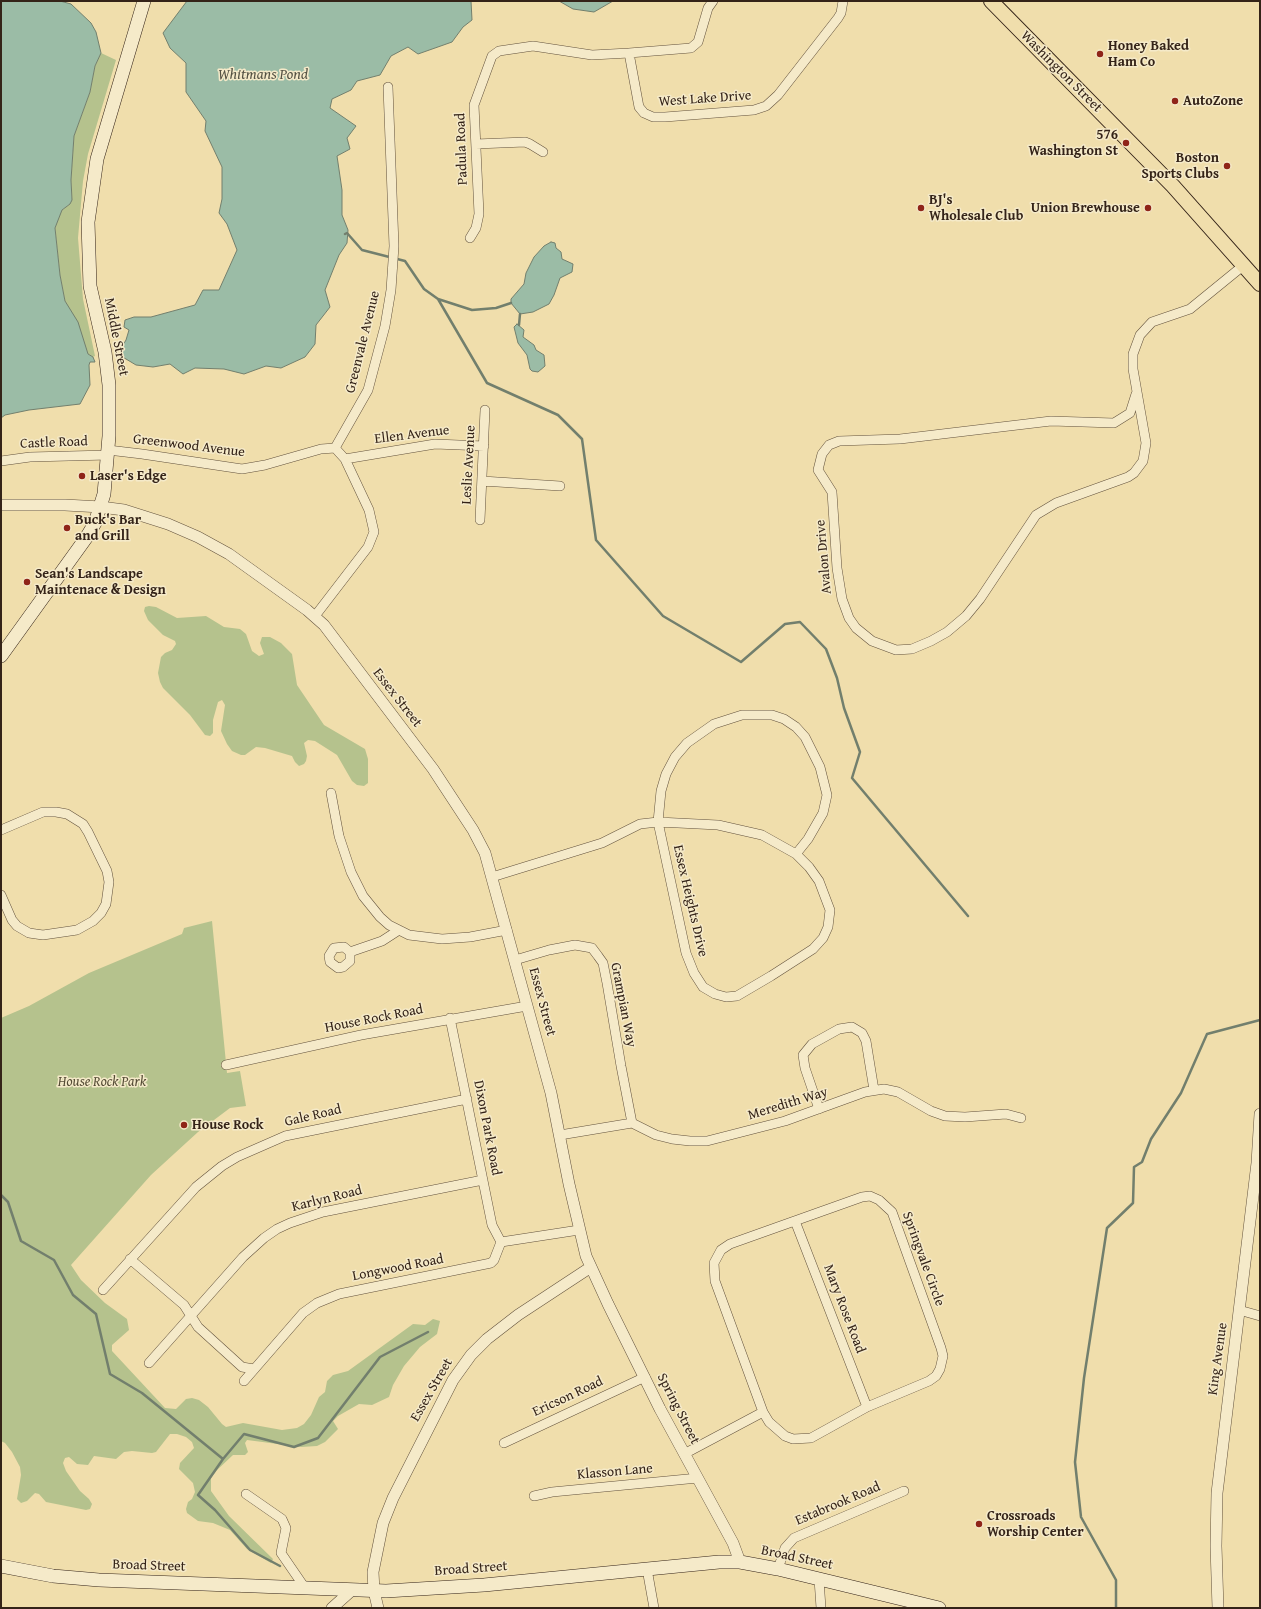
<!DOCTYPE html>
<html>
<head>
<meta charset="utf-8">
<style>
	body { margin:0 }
	#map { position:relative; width:1261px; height:1609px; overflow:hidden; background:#f0deac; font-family:"Gentium Book Plus",serif }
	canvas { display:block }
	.frame { position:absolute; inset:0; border:2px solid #342318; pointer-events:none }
</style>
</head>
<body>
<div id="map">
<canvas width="1261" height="1609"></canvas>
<div class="frame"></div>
</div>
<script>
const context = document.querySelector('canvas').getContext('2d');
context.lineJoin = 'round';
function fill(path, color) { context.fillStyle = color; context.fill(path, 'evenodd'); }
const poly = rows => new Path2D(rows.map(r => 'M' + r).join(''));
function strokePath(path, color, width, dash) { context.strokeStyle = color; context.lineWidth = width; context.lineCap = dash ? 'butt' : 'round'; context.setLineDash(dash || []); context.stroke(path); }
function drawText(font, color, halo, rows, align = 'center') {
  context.font = font + ' "Gentium Book Plus",serif'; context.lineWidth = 3; context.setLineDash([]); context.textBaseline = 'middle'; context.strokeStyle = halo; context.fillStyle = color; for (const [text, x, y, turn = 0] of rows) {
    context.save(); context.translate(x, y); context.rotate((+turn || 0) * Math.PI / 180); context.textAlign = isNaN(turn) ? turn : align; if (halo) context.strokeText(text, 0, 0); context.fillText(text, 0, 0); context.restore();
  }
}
const green = poly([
	[101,53,116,60,88,154,83,181,78,238,83,299,95,356,93,357,88,354,65,301,60,275,55,228,57,219,62,210,70,204,72,196,71,180,74,136,90,92,95,66],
	[149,606,156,607,177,618,206,616,224,627,240,629,246,634,252,651,259,656,264,654,260,643,262,637,270,637,281,643,292,654,297,685,324,725,365,749,368,759,368,783,364,786,357,785,352,781,337,755,315,741,308,740,304,743,307,756,306,761,304,764,299,766,295,762,292,756,265,748,256,747,245,755,241,755,232,751,227,744,221,731,225,705,222,700,218,702,213,720,213,733,210,736,205,735,190,715,163,688,160,682,158,673,161,657,165,653,172,650,176,644,175,641,163,635,148,620,144,611,145,607],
	[212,921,227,1073,240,1071,246,1106,230,1108,198,1132,151,1175,71,1265,81,1280,105,1303,127,1319,129,1330,112,1345,112,1351,165,1408,176,1409,186,1399,192,1398,199,1400,208,1407,222,1424,226,1427,243,1423,282,1430,297,1428,304,1424,311,1415,319,1397,325,1392,327,1381,333,1375,348,1371,413,1324,425,1325,433,1319,440,1321,437,1334,420,1347,404,1366,393,1385,389,1397,372,1405,359,1404,338,1416,333,1421,338,1429,325,1442,317,1446,301,1447,247,1440,245,1443,248,1452,245,1455,233,1455,217,1470,211,1478,211,1491,229,1516,273,1559,271,1563,247,1549,230,1530,213,1523,198,1521,187,1513,186,1509,188,1502,192,1499,195,1492,193,1483,179,1469,180,1463,194,1448,192,1442,186,1437,177,1434,170,1434,156,1452,152,1453,132,1451,124,1452,116,1459,94,1456,88,1465,77,1464,69,1457,65,1458,63,1463,66,1471,80,1491,89,1499,92,1504,90,1509,86,1510,46,1502,39,1494,35,1493,27,1501,21,1503,17,1499,21,1475,20,1467,12,1452,5,1443,1,1441,1,1018,29,1006,89,973,182,934,184,928]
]);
const water = poly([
	[1,1,60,1,71,4,91,23,96,32,101,53,95,66,90,92,74,136,71,180,72,200,70,204,62,210,55,228,60,275,65,301,78,322,88,354,93,357,95,362,90,362,89,365,90,385,80,404,29,410,5,415,1,418,1,1],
	[187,1,471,1,472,20,463,27,452,42,418,54,408,47,391,56,380,75,357,81,351,90,332,99,330,108,356,126,347,138,350,149,337,156,342,190,342,215,348,230,347,243,339,255,325,290,330,307,316,325,315,344,305,357,281,368,266,366,244,374,224,369,195,368,183,374,170,364,153,367,136,365,121,356,121,353,120,350,126,340,129,330,124,327,125,320,134,317,151,317,195,305,203,290,219,290,237,250,227,224,219,213,222,199,222,167,205,131,206,121,186,92,186,63,170,48,163,33,187,1],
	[559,1,613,1,594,12,573,9,559,1],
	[551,242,555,243,556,248,561,252,562,259,573,264,572,272,560,278,554,295,549,304,533,312,520,314,511,303,511,299,524,284,526,273,534,257,544,246,551,242],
	[517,324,524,330,523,337,534,345,536,350,544,355,545,366,538,372,532,371,530,369,527,355,518,343,514,327,517,324]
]);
const stream = poly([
	[345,234,347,233,362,250,405,261,424,289,438,299,487,383,558,415,582,439,596,540,663,616,741,662,785,624,800,622,826,649,837,678,844,708,860,752,852,778,968,916],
	[438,299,472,310,496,308,511,303],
	[519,325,520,314],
	[1,1195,8,1202,21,1241,54,1260,73,1295,96,1314,110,1374,142,1393,223,1459],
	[280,1566,250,1550,215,1510,198,1495,223,1459,244,1434,294,1447,318,1438,380,1357,428,1332],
	[1116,1608,1116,1580,1081,1517,1075,1462,1084,1378,1107,1228,1133,1203,1134,1167,1142,1162,1151,1139,1181,1093,1207,1034,1260,1020]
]);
const minor = poly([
	[713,1,708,8,698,42,691,48,629,53,639,107,644,113,653,117,665,117,754,110,766,106,778,95,838,18,841,13,843,1],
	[476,144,525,142,530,144,543,152],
	[470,238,476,228,479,214,474,105,492,56,499,51,533,46,592,55,629,53],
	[1136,394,1130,413,1114,423,1051,421,900,439,839,441,829,445,822,454,818,470,832,492,837,568,842,599,849,618,856,628,872,641,896,650,912,649,931,641,947,632,966,616,980,599,1036,515,1056,503,1128,477,1134,473,1143,461,1146,443,1133,369,1133,354,1140,335,1152,322,1190,309,1244,265],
	[108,450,142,454,242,469,265,465,321,449,335,448],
	[345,459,435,444,484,446],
	[1,461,30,457,108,455],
	[482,481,560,486],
	[480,520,485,410],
	[315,616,368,547,374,532,369,510,345,459,335,448,368,390,385,326,391,290,394,246,388,87],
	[331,793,339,836,351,872,363,896,380,917,389,925,409,935,442,939,470,937,507,930],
	[1,830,43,812,56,812,67,814,83,824,88,832,107,871,109,882,106,904,101,913,93,921,77,930,43,935,29,933,17,926,12,920,1,895],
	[492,877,602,843,640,824,658,822,686,953,694,973,703,987,715,994,726,997,737,996,771,976,813,949,823,938,828,927,830,910,819,881,809,867,796,854,762,835,718,825,658,822,661,791,666,774,675,757,687,743,714,724,742,715,772,715,784,719,796,727,805,737,820,767,827,795,823,813,808,839,796,854],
	[350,952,344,947,334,948,329,956,330,962,338,968,343,967,350,961,350,952,382,941,399,930],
	[515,960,549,950,575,945,592,948,598,956,603,963,607,983,621,1066,632,1123],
	[450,1018,492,1225,501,1242],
	[226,1065,361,1035,527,1006],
	[819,1109,805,1068,803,1055,812,1044,839,1029,852,1027,862,1033,866,1041,874,1090],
	[560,1135,632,1123,656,1135,672,1139,690,1141,707,1141,785,1121,865,1092,884,1089,898,1092,931,1111,945,1116,965,1117,1006,1114,1021,1118],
	[795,1221,867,1407],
	[501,1242,579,1230],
	[130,1259,184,1305,198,1327,242,1367,254,1369],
	[103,1290,196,1187,222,1166,237,1157,285,1136,467,1099],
	[1239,1310,1260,1316],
	[149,1363,243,1257,264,1238,277,1229,290,1223,323,1212,483,1180],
	[244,1381,303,1313,317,1303,339,1294,491,1263,494,1260,501,1242],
	[504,1443,645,1377],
	[684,1454,763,1412,715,1281,714,1263,721,1250,730,1244,862,1197,870,1196,879,1200,892,1212,923,1298,941,1348,943,1356,940,1369,936,1376,929,1381,867,1407,811,1438,793,1439,785,1436,769,1422,763,1412],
	[246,1494,282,1519,286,1528,281,1553,305,1588],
	[534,1496,552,1492,698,1478],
	[647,1569,654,1608],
	[778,1569,785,1548,794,1538,904,1491],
	[819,1579,821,1608]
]);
const tertiary = poly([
	[1,505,65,505,101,507,124,510,168,524,198,537,229,554,307,610,324,625,433,769,473,830,485,853,551,1093,569,1184,586,1256,608,1304,660,1409,733,1543,740,1562],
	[332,1608,351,1591],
	[378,1608,374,1591,373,1572,383,1523,393,1498,453,1380,471,1355,487,1339,518,1315,591,1267],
	[1218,1608,1216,1546,1217,1493,1257,1163,1260,1114]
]);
const secondary = poly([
	[1,656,86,538,95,523,104,494,109,436,109,385,105,352,90,286,88,222,97,159,144,1],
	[1,1566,53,1576,99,1580,386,1591,484,1585,719,1562,740,1562,778,1569,939,1608]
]);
const primary = poly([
	[991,1,1173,186,1260,284]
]);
const markers = [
	[1100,54,4,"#8f2418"],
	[1175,101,4,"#8f2418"],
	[1126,143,4,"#8f2418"],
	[1227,166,4,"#8f2418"],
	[921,208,4,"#8f2418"],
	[1148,208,4,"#8f2418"],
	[82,476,4,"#8f2418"],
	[67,528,4,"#8f2418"],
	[27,582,4,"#8f2418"],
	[184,1125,4,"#8f2418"],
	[979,1524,4,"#8f2418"]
];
const poiNames = [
	["Honey Baked",1108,46],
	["Ham Co",1108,62],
	["AutoZone",1183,101],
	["576",1118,135,"right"],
	["Washington St",1118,151,"right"],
	["Boston",1219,158,"right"],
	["Sports Clubs",1219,174,"right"],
	["BJ's",929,200],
	["Wholesale Club",929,216],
	["Union Brewhouse",1140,208,"right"],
	["Laser's Edge",90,476],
	["Buck's Bar",75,520],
	["and Grill",75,536],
	["Sean's Landscape",35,574],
	["Maintenace & Design",35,590],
	["House Rock",192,1125],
	["Crossroads",987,1516],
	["Worship Center",987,1532]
];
const streetNames = [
	["Washington Street",1061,72,45],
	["West Lake Drive",705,99,-4],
	["Padula Road",462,149,-92],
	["Middle Street",116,337,79],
	["Greenvale Avenue",363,342,-76],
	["Ellen Avenue",412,435,-7],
	["Castle Road",54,443,-2],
	["Greenwood Avenue",189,446,7],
	["Leslie Avenue",469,465,-87],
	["Avalon Drive",824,557,-95],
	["Essex Street",397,698,52],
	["Essex Heights Drive",690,901,77],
	["Essex Street",542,1002,75],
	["Grampian Way",623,1005,79],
	["House Rock Road",374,1019,-11],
	["Meredith Way",788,1104,-17],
	["Gale Road",313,1116,-13],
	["Dixon Park Road",487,1128,79],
	["Karlyn Road",327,1199,-14],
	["Springvale Circle",923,1259,70],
	["Longwood Road",398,1268,-11],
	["Mary Rose Road",844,1309,69],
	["King Avenue",1218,1359,-82],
	["Essex Street",432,1390,-60],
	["Ericson Road",568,1397,-25],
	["Spring Street",678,1409,63],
	["Klasson Lane",615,1472,-5],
	["Estabrook Road",838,1504,-23],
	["Broad Street",797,1558,12],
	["Broad Street",149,1566,2],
	["Broad Street",471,1569,-4]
];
const parkNames = [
	["House Rock Park",102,1082]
];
const waterNames = [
	["Whitmans Pond",263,75]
];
fill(green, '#b5c28d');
fill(water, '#9bbca6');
strokePath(water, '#727f6d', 1);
strokePath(stream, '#727f6d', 2.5);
strokePath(minor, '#63523d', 10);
strokePath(tertiary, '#63523d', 12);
strokePath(secondary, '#342318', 14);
strokePath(primary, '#342318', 16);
strokePath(minor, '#f5eac9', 9);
strokePath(tertiary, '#f5eac9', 11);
strokePath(secondary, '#f5eac9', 13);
strokePath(primary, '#f0deac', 14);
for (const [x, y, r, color] of markers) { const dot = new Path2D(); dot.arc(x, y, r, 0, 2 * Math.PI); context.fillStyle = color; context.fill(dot); strokePath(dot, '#f5eac9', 1.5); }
drawText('bold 14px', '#342318', '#f5eac9', poiNames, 'left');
drawText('14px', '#342318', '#f5eac9', streetNames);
drawText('italic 14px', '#544b35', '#f5eac9', parkNames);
drawText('italic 15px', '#535143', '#f5eac9', waterNames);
</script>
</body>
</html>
